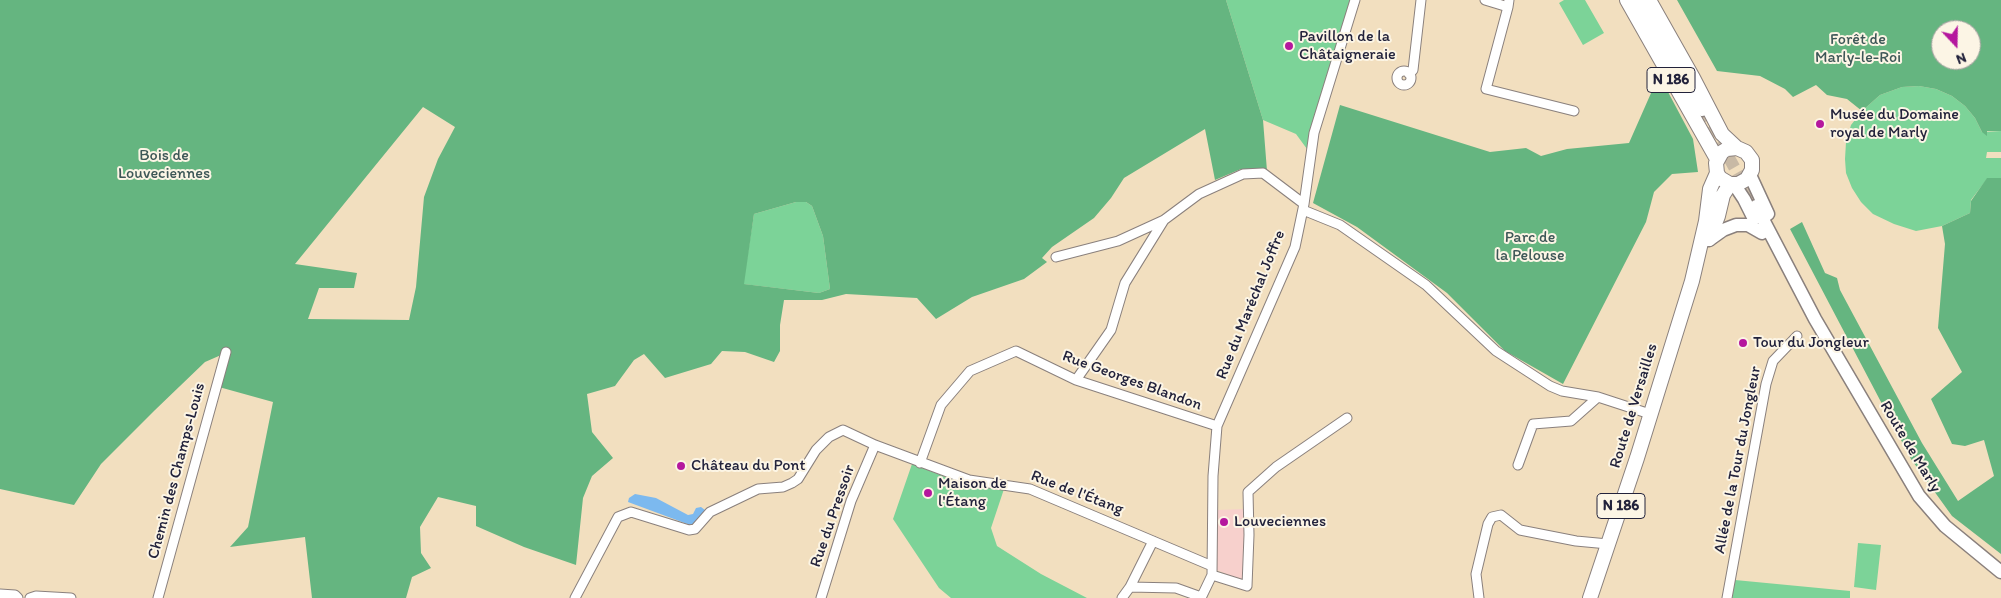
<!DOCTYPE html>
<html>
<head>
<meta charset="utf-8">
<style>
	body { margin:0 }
	#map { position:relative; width:2001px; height:598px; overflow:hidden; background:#f2dfbf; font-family:Itim,sans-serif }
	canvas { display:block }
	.north { position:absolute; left:1931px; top:20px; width:50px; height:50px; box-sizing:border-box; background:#fcf5e5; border:1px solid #a5a1a1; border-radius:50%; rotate:159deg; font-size:14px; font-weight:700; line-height:20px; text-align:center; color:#22223b }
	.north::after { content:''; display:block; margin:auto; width:18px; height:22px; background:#b5179e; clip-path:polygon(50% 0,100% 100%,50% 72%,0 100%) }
</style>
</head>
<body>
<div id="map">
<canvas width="2001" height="598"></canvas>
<div class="north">N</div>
</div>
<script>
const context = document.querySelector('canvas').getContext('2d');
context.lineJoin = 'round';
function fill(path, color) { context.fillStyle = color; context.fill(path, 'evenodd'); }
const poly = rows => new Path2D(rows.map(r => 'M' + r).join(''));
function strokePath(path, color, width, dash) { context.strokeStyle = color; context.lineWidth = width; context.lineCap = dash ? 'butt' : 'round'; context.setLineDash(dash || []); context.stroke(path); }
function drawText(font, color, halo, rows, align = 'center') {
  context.font = font + ' Itim,sans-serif'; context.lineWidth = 4; context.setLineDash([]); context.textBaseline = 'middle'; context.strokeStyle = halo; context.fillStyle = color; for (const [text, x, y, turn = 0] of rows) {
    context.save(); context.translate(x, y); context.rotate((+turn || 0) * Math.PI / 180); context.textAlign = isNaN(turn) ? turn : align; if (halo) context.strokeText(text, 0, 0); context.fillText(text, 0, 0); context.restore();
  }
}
const built = poly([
	[1244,509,1246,579,1242,581,1215,569,1216,510]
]);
const green = poly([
	[1226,0,1353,0,1307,149,1296,134,1263,120],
	[1564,0,1585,0,1604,33,1583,45,1559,3],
	[1919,86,1936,89,1952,96,1965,106,1975,118,1982,132,2001,131,2001,152,1987,152,1986,158,2001,158,2001,178,1987,179,1971,200,1970,213,1942,226,1916,231,1894,224,1873,214,1861,202,1852,188,1846,173,1845,159,1846,142,1851,125,1862,111,1880,95,1902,87],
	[796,202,806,202,812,206,823,236,830,289,819,293,743,284,754,214],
	[912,464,969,486,1004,489,991,528,997,546,1041,574,1087,598,951,598,939,588,893,519],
	[1858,543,1881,545,1876,590,1854,587],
	[1735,580,1850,591,1850,598,1732,598]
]);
const forest = poly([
	[0,0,1226,0,1263,120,1267,171,1241,169,1215,180,1205,129,1124,178,1111,198,1094,218,1052,247,1042,258,1047,262,1024,279,972,297,936,319,917,298,846,294,822,300,784,300,780,325,780,351,774,362,745,352,722,351,711,364,665,378,644,354,634,360,615,386,587,394,592,432,613,458,592,476,583,498,576,565,524,547,476,526,476,506,438,497,420,527,421,553,431,568,412,577,406,598,312,598,305,537,230,547,248,527,273,402,219,387,228,352,205,362,155,410,101,464,74,505,0,489],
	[423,107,455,127,438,159,424,197,416,287,409,320,308,319,319,288,354,288,357,273,295,264],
	[796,202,806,202,812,206,823,236,830,289,819,293,744,284,754,214],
	[1677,0,2001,0,2001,131,1987,131,1987,136,1982,132,1975,118,1965,106,1952,96,1936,89,1919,86,1902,87,1880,95,1862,111,1847,99,1827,95,1816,85,1793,97,1785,89,1760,76,1717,71],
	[1941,30,1971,30,1971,60,1941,60],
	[1659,75,1693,139,1698,172,1672,174,1654,192,1646,222,1563,384,1505,351,1447,293,1357,227,1313,203,1340,105,1490,152,1526,148,1541,156,1567,149,1629,143],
	[1987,178,2001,178,2001,554,1952,516,1911,459,1790,229,1802,222,1825,273,1837,278,1840,290,1922,443,1958,501,1994,476,1984,440,1965,446,1952,444,1931,399,1962,372,1938,328,1945,244,1942,226,1970,213,1971,201]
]);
const water = poly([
	[635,494,656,498,688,515,693,514,696,508,701,507,705,510,703,516,697,523,690,525,628,502,629,498]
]);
const secondaryTunnel = poly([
	[1702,110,1756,206]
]);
const minor = poly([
	[1485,0,1508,7,1509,0],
	[1508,7,1486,89,1574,111],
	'1397 78a7 7 0 1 1 14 0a7 7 0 1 1-14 0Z',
	[1409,74,1413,70,1421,0],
	[1303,210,1340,225,1426,285,1496,351,1550,386,1562,391,1598,397,1650,414],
	[1056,257,1118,241,1164,220,1199,194,1243,174,1263,173,1304,204],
	[1076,380,1111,330,1125,283,1164,220],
	[920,463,941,405,970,371,1016,351,1076,380,1217,426],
	[1518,465,1533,424,1571,421,1598,397],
	[1212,575,1247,586,1249,535,1248,492,1276,467,1347,418],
	[1130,587,1153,541],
	[0,594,15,595,18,598],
	[30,598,36,596,71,598],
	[158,598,226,352],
	[575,598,618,517,631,512,689,530,695,529,710,512,758,489,783,487,792,483,798,479,816,450,829,437,843,430,875,445,969,480,1030,489,1212,566],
	[821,598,851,501,875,445],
	[1122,598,1130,587,1176,588,1201,597],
	[1201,598,1212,575,1213,476,1217,426,1295,247,1304,204,1314,133,1355,0],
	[1479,598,1476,574,1488,524,1492,517,1501,515,1520,530,1576,541,1608,544],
	[1727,598,1766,384,1773,361,1797,336]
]);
const secondary = poly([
	[1638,0,1702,110],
	[1750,175,1768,214],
	[1734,184,1744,199,1754,219],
	[1756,206,1815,319,1919,496,1945,526,2001,572],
	[1709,240,1723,230,1736,225,1748,225,1762,233]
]);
const primary = poly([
	[1627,0,1717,159],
	[1649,0,1693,78,1722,134,1737,148,1746,152,1752,160,1752,170,1747,179,1738,184,1730,184,1720,178,1717,173,1716,163,1722,152,1727,149,1737,148],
	[1709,239,1718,216,1723,195,1730,184],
	[1590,598,1637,458,1692,281,1706,221,1710,189,1717,173]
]);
const markers = [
	[1289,46,5,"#b5179e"],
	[1820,124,5,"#b5179e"],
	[1743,343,5,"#b5179e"],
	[681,466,5,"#b5179e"],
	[928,493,5,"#b5179e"],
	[1224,522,5,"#b5179e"]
];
const shields = [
	[1671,80,48],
	[1621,506,48]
];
const shieldNames = [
	["N 186",1671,80],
	["N 186",1621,506]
];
const poiNames = [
	["Pavillon de la",1299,37],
	["Châtaigneraie",1299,55],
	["Musée du Domaine",1830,115],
	["royal de Marly",1830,133],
	["Tour du Jongleur",1753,343],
	["Château du Pont",691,466],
	["Maison de",938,484],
	["l'Étang",938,502],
	["Louveciennes",1234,522]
];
const parkNames = [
	["Forêt de",1858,40],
	["Marly-le-Roi",1858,58],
	["Bois de",164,156],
	["Louveciennes",164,174],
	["Parc de",1530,238],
	["la Pelouse",1530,256]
];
const streetNames = [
	["Rue du Maréchal Joffre",1251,305,-68],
	["Rue Georges Blandon",1132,381,20],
	["Route de Versailles",1634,406,-73],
	["Route de Marly",1910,447,59],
	["Allée de la Tour du Jongleur",1738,460,-79],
	["Chemin des Champs-Louis",177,471,-75],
	["Rue de l'Étang",1077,493,21],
	["Rue du Pressoir",833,516,-71]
];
fill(built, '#f7d0cc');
fill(green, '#7cd398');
fill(forest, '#65b580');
fill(water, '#7cb9ef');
strokePath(secondaryTunnel, '#c8b9a5', 12, [12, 6]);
strokePath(minor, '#8a807d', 11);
strokePath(secondary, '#8a807d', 15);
strokePath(primary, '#8a807d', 16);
strokePath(minor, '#fff', 9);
strokePath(secondary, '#fff', 12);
strokePath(primary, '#fff', 14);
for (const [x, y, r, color] of markers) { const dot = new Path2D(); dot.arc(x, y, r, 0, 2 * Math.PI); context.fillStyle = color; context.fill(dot); strokePath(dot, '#fcf5e5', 2); }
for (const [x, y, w] of shields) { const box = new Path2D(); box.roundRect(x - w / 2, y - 12.5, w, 25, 4); context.fillStyle = '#fcf5e5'; context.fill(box); strokePath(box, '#22223b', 1); }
drawText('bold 15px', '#22223b', null, shieldNames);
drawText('16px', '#22223b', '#fcf5e5', poiNames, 'left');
drawText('16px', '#3d5757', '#fcf5e5', parkNames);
drawText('16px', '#22223b', '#fcf5e5', streetNames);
</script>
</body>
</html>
